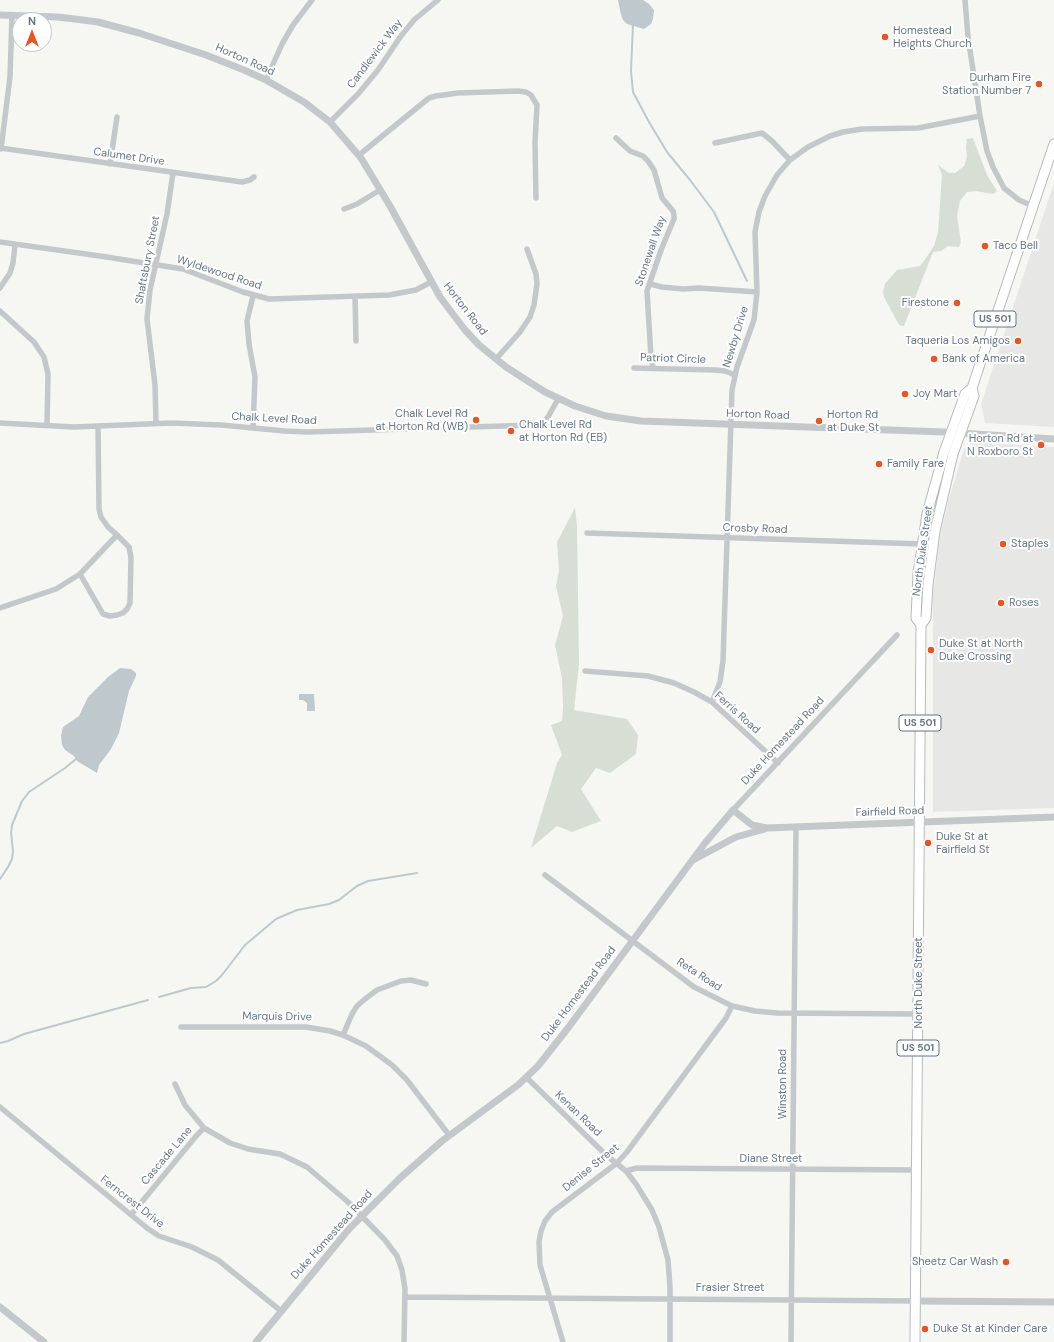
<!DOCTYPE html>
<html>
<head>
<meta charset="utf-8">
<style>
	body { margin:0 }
	#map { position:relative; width:1054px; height:1342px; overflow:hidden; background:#f6f7f3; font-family:"DM Sans",sans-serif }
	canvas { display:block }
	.north { position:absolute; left:12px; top:12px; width:40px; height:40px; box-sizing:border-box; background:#fff; border:1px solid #c1c8ce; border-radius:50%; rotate:0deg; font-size:11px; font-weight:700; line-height:16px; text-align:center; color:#657685 }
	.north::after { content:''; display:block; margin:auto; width:14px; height:18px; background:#e75522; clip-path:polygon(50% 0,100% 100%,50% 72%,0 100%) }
</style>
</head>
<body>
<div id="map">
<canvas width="1054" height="1342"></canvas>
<div class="north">N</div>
</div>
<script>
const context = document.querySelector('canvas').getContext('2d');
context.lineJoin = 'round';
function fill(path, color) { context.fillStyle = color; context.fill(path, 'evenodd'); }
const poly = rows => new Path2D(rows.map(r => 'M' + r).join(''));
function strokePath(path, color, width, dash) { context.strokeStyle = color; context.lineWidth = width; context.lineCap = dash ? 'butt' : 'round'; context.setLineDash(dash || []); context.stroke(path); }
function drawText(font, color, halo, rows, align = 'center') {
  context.font = font + ' "DM Sans",sans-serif'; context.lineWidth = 4; context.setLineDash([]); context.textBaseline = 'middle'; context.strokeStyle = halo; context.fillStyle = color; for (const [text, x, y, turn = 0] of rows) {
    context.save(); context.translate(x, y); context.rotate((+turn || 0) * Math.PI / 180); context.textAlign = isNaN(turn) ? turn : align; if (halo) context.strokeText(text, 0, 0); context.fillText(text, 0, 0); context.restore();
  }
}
const built = poly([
	[1054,183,1054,427,985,423,981,404],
	[974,442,1054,447,1054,808,933,812,933,595,940,537,948,502,964,449]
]);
const green = poly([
	[973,138,987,175,997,191,993,194,976,191,967,192,960,201,957,216,961,242,959,247,948,246,941,251,933,252,904,326,899,325,884,297,883,292,885,284,897,270,920,266,928,255,934,246,938,232,942,175,938,165,949,173,955,173,964,166,967,157,966,147,967,139],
	[575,508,577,525,579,664,574,710,627,719,638,735,636,754,610,773,596,768,581,789,601,821,572,832,557,826,531,848,557,763,562,755,551,725,562,721,563,706,562,679,555,645,563,616,556,586,559,571,557,542]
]);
const water = poly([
	[618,0,643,0,649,4,654,10,653,19,651,24,644,29,627,24,623,20,621,15],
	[120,668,131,669,136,673,136,676,129,691,119,733,111,749,99,765,97,773,77,761,74,756,65,750,62,745,61,736,63,727,79,716,88,697,108,677],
	[299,694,314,694,315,711,307,711,307,703,303,700,299,700]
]);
const stream = poly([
	[633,24,631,71,633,92,649,122,667,152,690,180,714,212,747,281],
	[0,879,8,867,12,859,13,851,11,833,12,825,22,801,29,792,65,768,76,759],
	[159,997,191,988,206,987,216,981,222,975,245,945,276,919,297,910,329,904,339,900,357,886,368,881,417,873],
	[0,1043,8,1041,24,1034,148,1000]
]);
const minor = poly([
	[965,0,968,37,980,116,987,151,993,167,1004,188,1019,200,1033,206],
	[266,80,282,44,293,25,312,0],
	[330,122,358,94,378,70,401,36,414,20,438,0],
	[616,138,630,151,643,156,648,161,654,170,662,198,673,211,674,215,674,219,661,250,647,291,651,357,653,368],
	[715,143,762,133,772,141,790,160],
	[0,148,242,182,250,180,254,177],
	[1,149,10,77,12,15],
	[359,155,429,98,436,96,458,93,518,91,526,92,531,95,537,105,535,142,536,198],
	[110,164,117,117],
	[344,209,357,204,380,190],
	[0,242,100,256,183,269,243,292,269,299,389,295,416,290,431,282],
	[650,284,662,287,683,289,699,288,757,292],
	[0,288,10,273,13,263,15,245],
	[253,296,247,321,249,344,255,377,253,428],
	[355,296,356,341],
	[0,311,34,342,44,357,48,374,47,425],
	[496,359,520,332,530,317,534,305,537,284,536,274,527,249],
	[634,368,715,370,725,371,735,375],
	[0,423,74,427,171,423,221,425,285,431,308,432,535,425,544,422,548,417,558,399],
	[156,423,155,385,147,319,150,290,167,214,173,173],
	[587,533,922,544],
	[80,574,103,614,110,616,117,615,123,613,127,609,130,603,131,558,129,547,117,535],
	[0,608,56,589,80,574,117,535,108,527,101,517,99,509,98,426],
	[585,671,648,676,674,683,694,692,712,702,778,763],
	[712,702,720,682,723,661,732,390,737,367,754,320,757,292,755,232,759,212,765,196,777,175,790,160,808,147,830,136,843,132,862,129,918,128,980,116],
	[733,810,897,635],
	[545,875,694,987,732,1006,755,1011,777,1013,919,1014],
	[181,1027,306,1027,330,1031,343,1035,366,1046,392,1065,407,1080,449,1135],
	[343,1035,352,1014,357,1006,365,999,377,990,401,981,411,980,426,984],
	[526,1077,606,1155,626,1171,636,1184,652,1210,659,1227,668,1260,670,1287,670,1342],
	[175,1084,185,1105,204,1128,230,1143,248,1149,280,1154,307,1167,348,1202,385,1240,397,1256,402,1270,405,1289,404,1342],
	[0,1107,147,1228,159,1236,192,1247,218,1260,281,1311],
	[626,1171,637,1168,917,1170],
	[131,1215,197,1135,204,1128],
	[405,1297,916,1301],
	[563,1342,540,1265,539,1242,541,1231,545,1221,552,1212,617,1163,627,1152,726,1018,732,1006],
	[791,1342,796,827]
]);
const tertiary = poly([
	[0,15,57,17,75,19,98,22,139,33,206,55,244,70,266,80,304,102,330,122,361,158,390,206,440,297,465,330,479,345,506,367,545,392,575,406,606,416,641,421,944,432,1054,439],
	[693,860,736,837,765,829],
	[916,1301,1054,1302],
	[0,1307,44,1342],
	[256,1342,349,1229,400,1178,442,1141,518,1085,538,1066,568,1028,705,843,733,810,752,825,767,828,1054,817]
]);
const trunk = poly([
	[921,625,916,618,918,573,927,514,944,452,965,394,972,388,1054,144],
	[915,1342,921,625,926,618,928,585,935,531,953,454,974,396,972,388]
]);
const markers = [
	[885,37,4,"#e75522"],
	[1039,84,4,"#e75522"],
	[985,246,4,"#e75522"],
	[957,303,4,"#e75522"],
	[1018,341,4,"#e75522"],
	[934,359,4,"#e75522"],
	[905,394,4,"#e75522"],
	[476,420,4,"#e75522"],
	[819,421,4,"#e75522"],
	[511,431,4,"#e75522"],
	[1041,445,4,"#e75522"],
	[879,464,4,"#e75522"],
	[1003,544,4,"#e75522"],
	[1001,603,4,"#e75522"],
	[931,650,4,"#e75522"],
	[928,843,4,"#e75522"],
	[1006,1262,4,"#e75522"],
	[925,1329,4,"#e75522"]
];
const shields = [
	[995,319,42],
	[920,723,42],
	[918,1048,42]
];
const shieldNames = [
	["US 501",995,319],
	["US 501",920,723],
	["US 501",918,1048]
];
const poiNames = [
	["Homestead",893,31],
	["Heights Church",893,44],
	["Durham Fire",1031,78,"right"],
	["Station Number 7",1031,91,"right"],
	["Taco Bell",993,246],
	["Firestone",949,303,"right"],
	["Taqueria Los Amigos",1010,341,"right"],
	["Bank of America",942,359],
	["Joy Mart",913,394],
	["Chalk Level Rd",468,414,"right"],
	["at Horton Rd (WB)",468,427,"right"],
	["Horton Rd",827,415],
	["at Duke St",827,428],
	["Chalk Level Rd",519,425],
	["at Horton Rd (EB)",519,438],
	["Horton Rd at",1033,439,"right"],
	["N Roxboro St",1033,452,"right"],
	["Family Fare",887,464],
	["Staples",1011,544],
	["Roses",1009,603],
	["Duke St at North",939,644],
	["Duke Crossing",939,657],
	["Duke St at",936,837],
	["Fairfield St",936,850],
	["Sheetz Car Wash",998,1262,"right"],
	["Duke St at Kinder Care",933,1329]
];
const streetNames = [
	["Candlewick Way",375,54,-53],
	["Horton Road",245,60,24],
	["Calumet Drive",129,157,8],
	["Stonewall Way",651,251,-71],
	["Shaftsbury Street",148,260,-79],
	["Wyldewood Road",219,273,18],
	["Horton Road",465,309,52],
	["Newby Drive",736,337,-73],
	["Patriot Circle",673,359,2],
	["Horton Road",758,415,2],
	["Chalk Level Road",274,419,3],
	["Crosby Road",755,529,2],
	["North Duke Street",923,551,-82],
	["Ferris Road",737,713,42],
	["Duke Homestead Road",783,741,-47],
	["Fairfield Road",890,812,-2],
	["Reta Road",699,975,33],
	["North Duke Street",919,983,-90],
	["Duke Homestead Road",579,994,-53],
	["Marquis Drive",277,1017,1],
	["Winston Road",783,1084,-90],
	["Kenan Road",578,1114,44],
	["Cascade Lane",167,1156,-50],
	["Diane Street",771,1159],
	["Denise Street",591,1168,-39],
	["Ferncrest Drive",132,1202,38],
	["Duke Homestead Road",332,1235,-48],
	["Frasier Street",730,1288]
];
fill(built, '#e7e8e6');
fill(green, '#d7ded4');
fill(water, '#bec8cd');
strokePath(stream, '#bec8cd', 2);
strokePath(trunk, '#b7babd', 11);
strokePath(minor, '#c4c8cb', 5.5);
strokePath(tertiary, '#c4c8cb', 7);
strokePath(trunk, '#fff', 9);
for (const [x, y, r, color] of markers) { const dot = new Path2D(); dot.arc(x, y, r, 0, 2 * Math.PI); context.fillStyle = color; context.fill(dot); strokePath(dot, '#fff', 1.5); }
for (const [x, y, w] of shields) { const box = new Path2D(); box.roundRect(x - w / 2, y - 8, w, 16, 3); context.fillStyle = '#fff'; context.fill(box); strokePath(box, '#657685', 1); }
drawText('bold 10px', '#657685', null, shieldNames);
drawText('11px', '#657685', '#fff', poiNames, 'left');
drawText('11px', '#657685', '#fff', streetNames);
</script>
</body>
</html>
